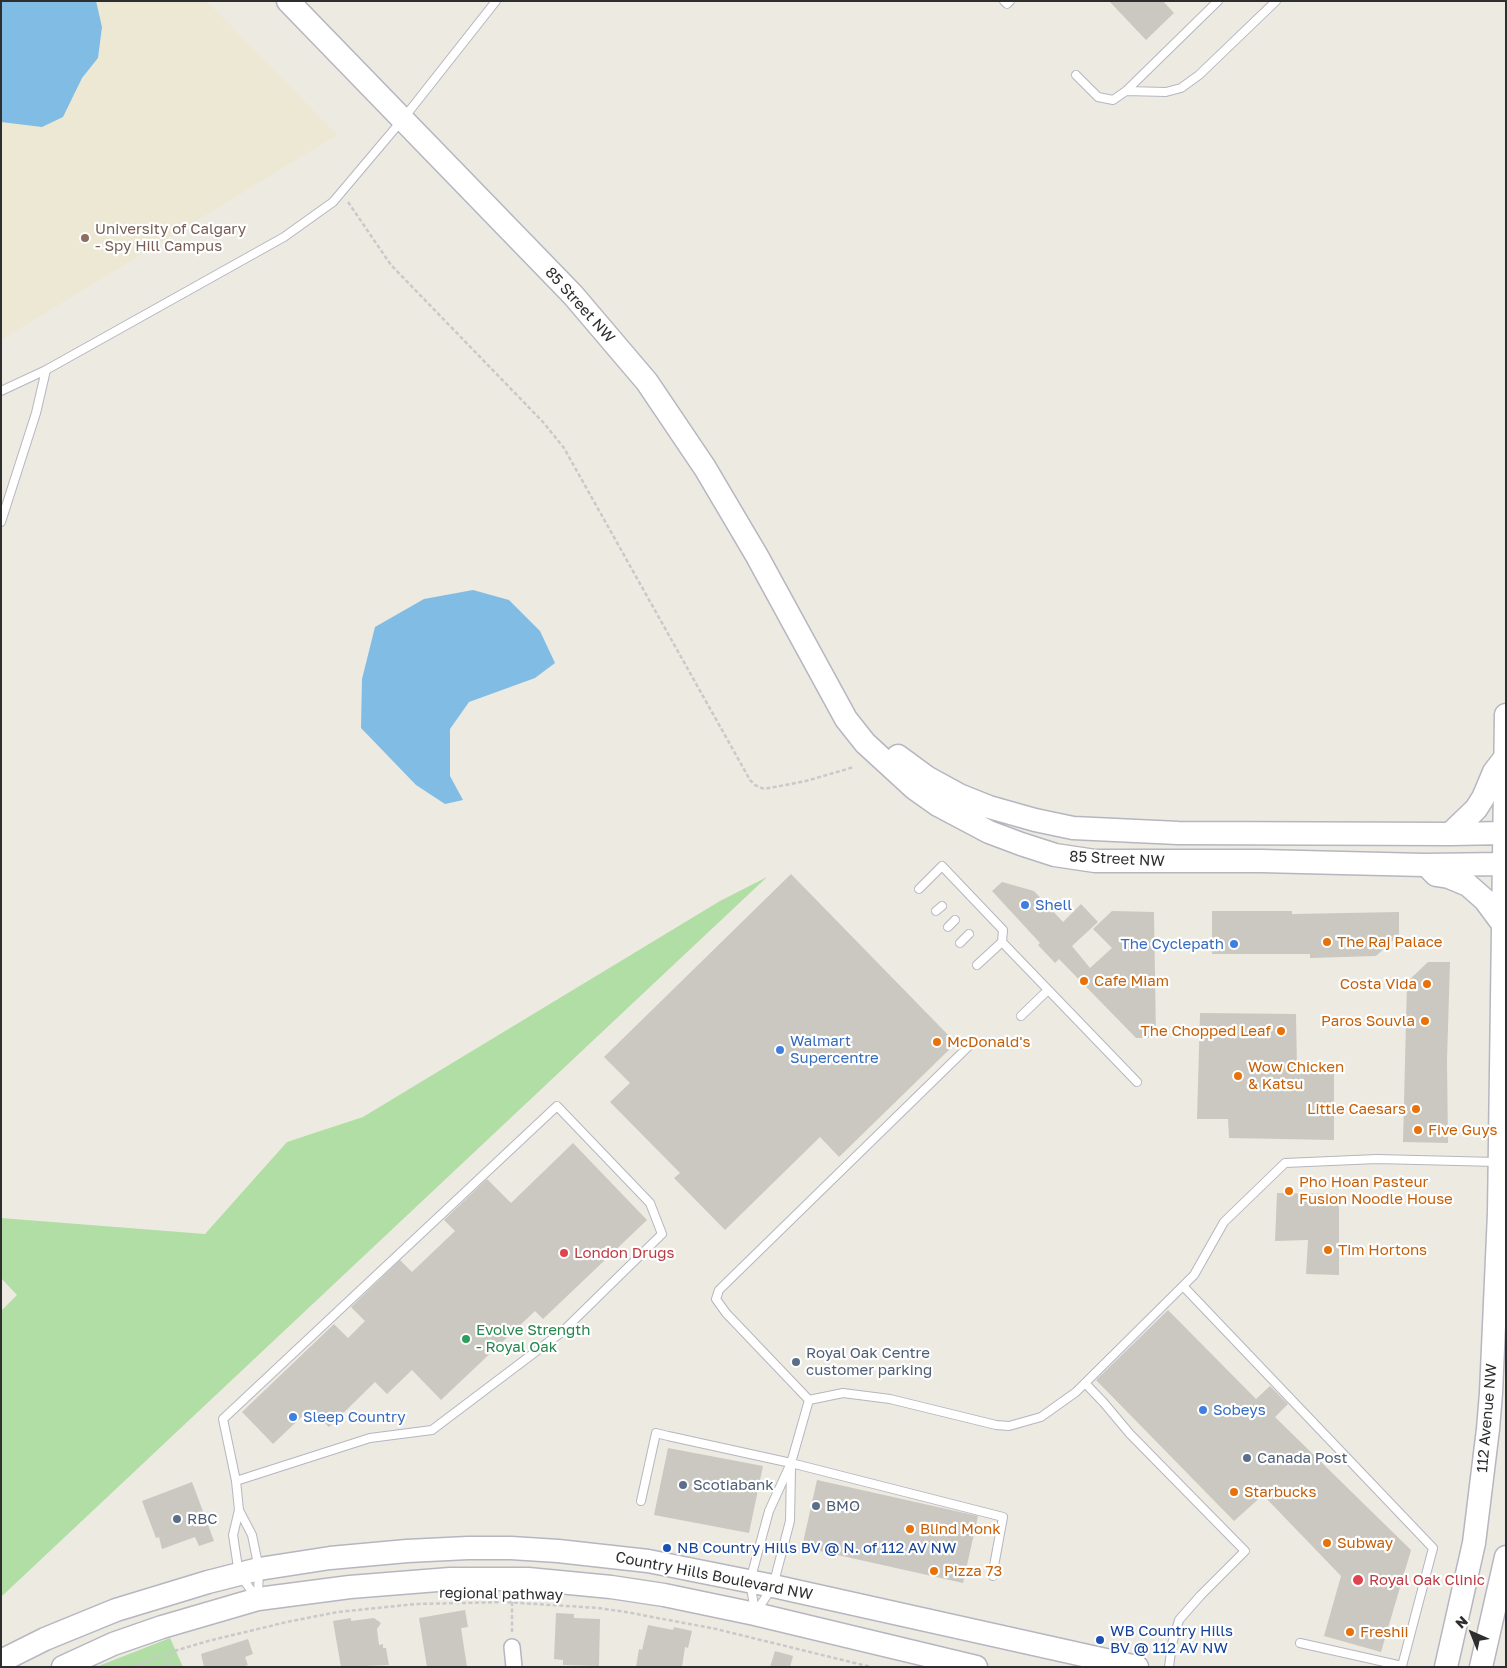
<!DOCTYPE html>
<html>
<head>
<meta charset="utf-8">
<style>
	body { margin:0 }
	#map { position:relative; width:1507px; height:1668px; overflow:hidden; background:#edeae2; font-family:"Golos Text",sans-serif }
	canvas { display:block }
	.frame { position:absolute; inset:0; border:2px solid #2e2e2e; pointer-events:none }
	.north { position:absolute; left:1447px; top:1608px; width:50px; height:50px; -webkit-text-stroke:4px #fff; paint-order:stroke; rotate:316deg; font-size:14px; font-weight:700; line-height:20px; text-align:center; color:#2e2e2e }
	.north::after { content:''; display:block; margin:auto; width:18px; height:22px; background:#2e2e2e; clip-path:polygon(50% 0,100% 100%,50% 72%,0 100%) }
</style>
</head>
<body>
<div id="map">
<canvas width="1507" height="1668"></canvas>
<div class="frame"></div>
<div class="north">N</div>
</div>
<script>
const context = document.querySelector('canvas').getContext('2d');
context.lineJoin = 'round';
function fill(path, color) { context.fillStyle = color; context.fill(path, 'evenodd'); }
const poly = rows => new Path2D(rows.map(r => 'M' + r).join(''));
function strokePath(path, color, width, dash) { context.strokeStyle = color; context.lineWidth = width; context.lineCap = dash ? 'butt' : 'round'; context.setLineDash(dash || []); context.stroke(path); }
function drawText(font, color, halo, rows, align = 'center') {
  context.font = font + ' "Golos Text",sans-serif'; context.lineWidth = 4.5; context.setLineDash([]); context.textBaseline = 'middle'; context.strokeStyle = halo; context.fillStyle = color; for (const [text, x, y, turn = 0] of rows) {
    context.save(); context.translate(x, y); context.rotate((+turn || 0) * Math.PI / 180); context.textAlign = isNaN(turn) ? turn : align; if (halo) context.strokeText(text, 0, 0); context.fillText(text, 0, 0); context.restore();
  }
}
const education = poly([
	[1,1,207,1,337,135,1,340]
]);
const green = poly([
	[767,877,1,1597,1,1311,17,1295,1,1278,1,1218,205,1234,287,1142,363,1117,720,901],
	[170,1638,183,1667,96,1667]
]);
const water = poly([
	[1,1,96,1,102,27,98,58,82,78,63,117,42,127,1,122],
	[473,590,509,600,540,631,555,663,535,678,469,702,450,729,450,776,463,800,445,804,416,785,361,728,362,679,375,627,424,599]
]);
const building = poly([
	[1109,1,1163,1,1174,13,1146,40],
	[791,874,956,1043,839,1157,820,1137,725,1230,674,1178,680,1173,610,1102,630,1083,604,1057],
	[1002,882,1034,891,1063,922,1081,904,1098,922,1072,946,1090,968,1112,948,1093,929,1112,911,1154,912,1156,1038,1136,1038,1059,959,1055,963,1038,945,1040,943,992,891],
	[1212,911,1292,911,1292,914,1399,912,1399,935,1376,956,1310,958,1310,954,1212,954],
	[1428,962,1450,962,1447,1060,1448,1143,1403,1142,1407,982],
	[1200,1013,1296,1014,1297,1070,1334,1071,1334,1140,1229,1138,1228,1119,1197,1119],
	[573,1143,647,1220,543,1319,535,1311,441,1400,412,1370,387,1394,375,1382,329,1427,310,1409,273,1444,242,1412,334,1324,348,1338,365,1321,351,1307,400,1260,412,1272,455,1231,444,1220,487,1179,511,1203],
	[1277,1193,1339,1194,1339,1275,1306,1274,1308,1240,1275,1241],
	[1168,1310,1256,1399,1270,1386,1288,1404,1275,1417,1411,1550,1381,1652,1324,1636,1341,1576,1263,1495,1234,1521,1096,1380],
	[668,1448,763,1466,749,1533,654,1515],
	[817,1480,978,1516,963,1583,802,1547],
	[192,1482,214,1541,199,1546,195,1537,162,1549,159,1537,156,1538,142,1501],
	[465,1610,468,1627,461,1628,467,1667,427,1667,419,1618],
	[556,1613,574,1614,574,1618,600,1619,599,1666,563,1665,563,1660,554,1659],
	[351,1618,351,1621,374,1618,381,1623,377,1629,379,1645,383,1644,383,1648,386,1648,389,1665,341,1667,333,1621],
	[648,1625,673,1630,674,1627,692,1631,688,1648,685,1647,682,1667,636,1667,639,1649,642,1650],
	[248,1639,253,1654,245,1657,248,1665,241,1667,204,1667,201,1654],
	[775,1651,793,1656,790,1667,770,1667]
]);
const path = poly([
	[348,202,391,265,543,422,564,448,750,780,755,785,764,789,806,781,854,767],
	[512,1602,512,1633],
	[132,1667,171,1652,208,1641,287,1622,338,1612,416,1604,505,1602,598,1608,626,1612,716,1629,871,1667],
	[164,1667,171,1653]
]);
const lane = poly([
	[1004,1,1007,4,1010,1],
	[1076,75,1098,97,1113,100,1126,91,1218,1],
	[1126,91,1166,92,1181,88,1199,75,1276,1],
	[1,391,46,370,284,237,333,202,403,119,496,1],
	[1,522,36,413,46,370],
	[919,889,942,866,1003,930,1002,942],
	[936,911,942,906],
	[948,927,955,920],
	[960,943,969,934],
	[977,965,1002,942,1137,1082],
	[1021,1016,1048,990],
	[1183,1286,1433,1548,1402,1666,1300,1643],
	[1085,1383,1104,1403,1130,1434,1245,1551,1200,1596,1179,1620,1172,1644,1169,1667],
	[809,1400,843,1393,890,1399,996,1425,1009,1426,1041,1417,1076,1392,1194,1275,1224,1222,1285,1163,1377,1159,1497,1162],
	[809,1400,726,1313,716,1299,719,1290,973,1042],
	[236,1481,223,1419,557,1106,650,1203,662,1234,563,1331,432,1430,370,1438,236,1481,239,1510,233,1535,239,1574,257,1598],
	[641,1501,656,1433,668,1436,791,1463,1003,1517,994,1566,993,1576],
	[239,1510,252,1535,259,1569,258,1596],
	[755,1612,750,1581,769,1511,791,1463,809,1400],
	[756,1612,773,1586,790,1521,791,1468]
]);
const street = poly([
	[512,1647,514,1667]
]);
const secondary = poly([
	[288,1,573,295,647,382,705,468,757,556,846,719,865,743,914,788,938,805,989,832,1021,844,1055,855,1095,861,1261,861,1424,865,1506,864],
	[898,756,928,778,959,795,989,807,1035,820,1073,828,1178,833,1450,834,1506,833],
	[1450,834,1476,809,1483,798,1494,772,1504,759],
	[1431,870,1436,875,1449,877,1468,885,1485,900,1502,923],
	[1,1661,45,1639,116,1610,208,1582,259,1569,330,1558,407,1551,468,1548,511,1548,558,1551,648,1561,773,1586,1137,1667],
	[63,1667,113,1644,162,1627,258,1599,350,1587,450,1579,528,1579,611,1587,664,1595,755,1614,976,1667],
	[1446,1667,1474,1543,1488,1429,1491,1393,1499,1213,1506,715],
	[1481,1667,1506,1557]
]);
const markers = [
	[85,238,5,"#8d6e63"],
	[1025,905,5,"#3f7fe0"],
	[1327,942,5,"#e8710a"],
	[1234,944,5,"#3f7fe0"],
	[1084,981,5,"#e8710a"],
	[1427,984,5,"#e8710a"],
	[1425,1021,5,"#e8710a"],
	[1281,1031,5,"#e8710a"],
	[937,1042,5,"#e8710a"],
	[780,1050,5,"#3f7fe0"],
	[1238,1076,5,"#e8710a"],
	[1416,1109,5,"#e8710a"],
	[1418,1130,5,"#e8710a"],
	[1289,1191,5,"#e8710a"],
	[1328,1250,5,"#e8710a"],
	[564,1253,5,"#e0444e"],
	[466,1339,5,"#2e9e5b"],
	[796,1362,5,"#5c6f8a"],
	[1203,1410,5,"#3f7fe0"],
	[293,1417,5,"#3f7fe0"],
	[1247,1458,5,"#5c6f8a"],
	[683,1485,5,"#5c6f8a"],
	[1234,1492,5,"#e8710a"],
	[816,1506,5,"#5c6f8a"],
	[177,1519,5,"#5c6f8a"],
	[910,1529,5,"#e8710a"],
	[1327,1543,5,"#e8710a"],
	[667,1548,5,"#1a4fb4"],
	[934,1571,5,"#e8710a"],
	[1358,1580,6,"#e0444e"],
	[1350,1632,5,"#e8710a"],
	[1100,1640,5,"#1a4fb4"]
];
const educationNames = [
	["University of Calgary",95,229],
	["- Spy Hill Campus",95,246]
];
const streetNames = [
	["85 Street NW",580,305,48],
	["85 Street NW",1117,859,3],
	["112 Avenue NW",1487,1418,-85],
	["Country Hills Boulevard NW",714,1576,11],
	["regional pathway",501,1594,1]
];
const shopNames = [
	["Shell",1035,905],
	["The Cyclepath",1224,944,"right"],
	["Walmart",790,1041],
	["Supercentre",790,1058],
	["Sobeys",1213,1410],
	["Sleep Country",303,1417]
];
const foodNames = [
	["The Raj Palace",1337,942],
	["Cafe Miam",1094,981],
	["Costa Vida",1417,984,"right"],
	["Paros Souvla",1415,1021,"right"],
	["The Chopped Leaf",1271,1031,"right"],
	["McDonald's",947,1042],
	["Wow Chicken",1248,1067],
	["& Katsu",1248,1084],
	["Little Caesars",1406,1109,"right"],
	["Five Guys",1428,1130],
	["Pho Hoan Pasteur",1299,1182],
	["Fusion Noodle House",1299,1199],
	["Tim Hortons",1338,1250],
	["Starbucks",1244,1492],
	["Blind Monk",920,1529],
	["Subway",1337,1543],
	["Pizza 73",944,1571],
	["Freshii",1360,1632]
];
const healthNames = [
	["London Drugs",574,1253],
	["Royal Oak Clinic",1369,1580]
];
const leisureNames = [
	["Evolve Strength",476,1330],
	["- Royal Oak",476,1347]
];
const serviceNames = [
	["Royal Oak Centre",806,1353],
	["customer parking",806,1370],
	["Canada Post",1257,1458],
	["Scotiabank",693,1485],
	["BMO",826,1506],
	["RBC",187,1519]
];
const transitNames = [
	["NB Country Hills BV @ N. of 112 AV NW",677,1548],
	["WB Country Hills",1110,1631],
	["BV @ 112 AV NW",1110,1648]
];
fill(education, '#ede8d3');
fill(green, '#b0dea4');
fill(water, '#80bce4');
fill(building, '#cac8c0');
strokePath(lane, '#b5b6c0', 10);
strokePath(street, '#b5b6c0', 18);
strokePath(secondary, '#b5b6c0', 25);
strokePath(path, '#c9c9c9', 2.5, [4, 2.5]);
strokePath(lane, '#fff', 8);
strokePath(street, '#fff', 15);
strokePath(secondary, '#fff', 22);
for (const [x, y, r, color] of markers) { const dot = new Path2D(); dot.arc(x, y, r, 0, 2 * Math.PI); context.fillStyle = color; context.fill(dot); strokePath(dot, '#fff', 2); }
drawText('15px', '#785e54', '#fff', educationNames, 'left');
drawText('15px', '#2e2e2e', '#fff', streetNames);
drawText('15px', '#366cbe', '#fff', shopNames, 'left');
drawText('15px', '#c56008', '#fff', foodNames, 'left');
drawText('15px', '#be3a42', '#fff', healthNames, 'left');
drawText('15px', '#27864d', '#fff', leisureNames, 'left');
drawText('15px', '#4e5e75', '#fff', serviceNames, 'left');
drawText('15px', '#164399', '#fff', transitNames, 'left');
</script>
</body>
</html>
